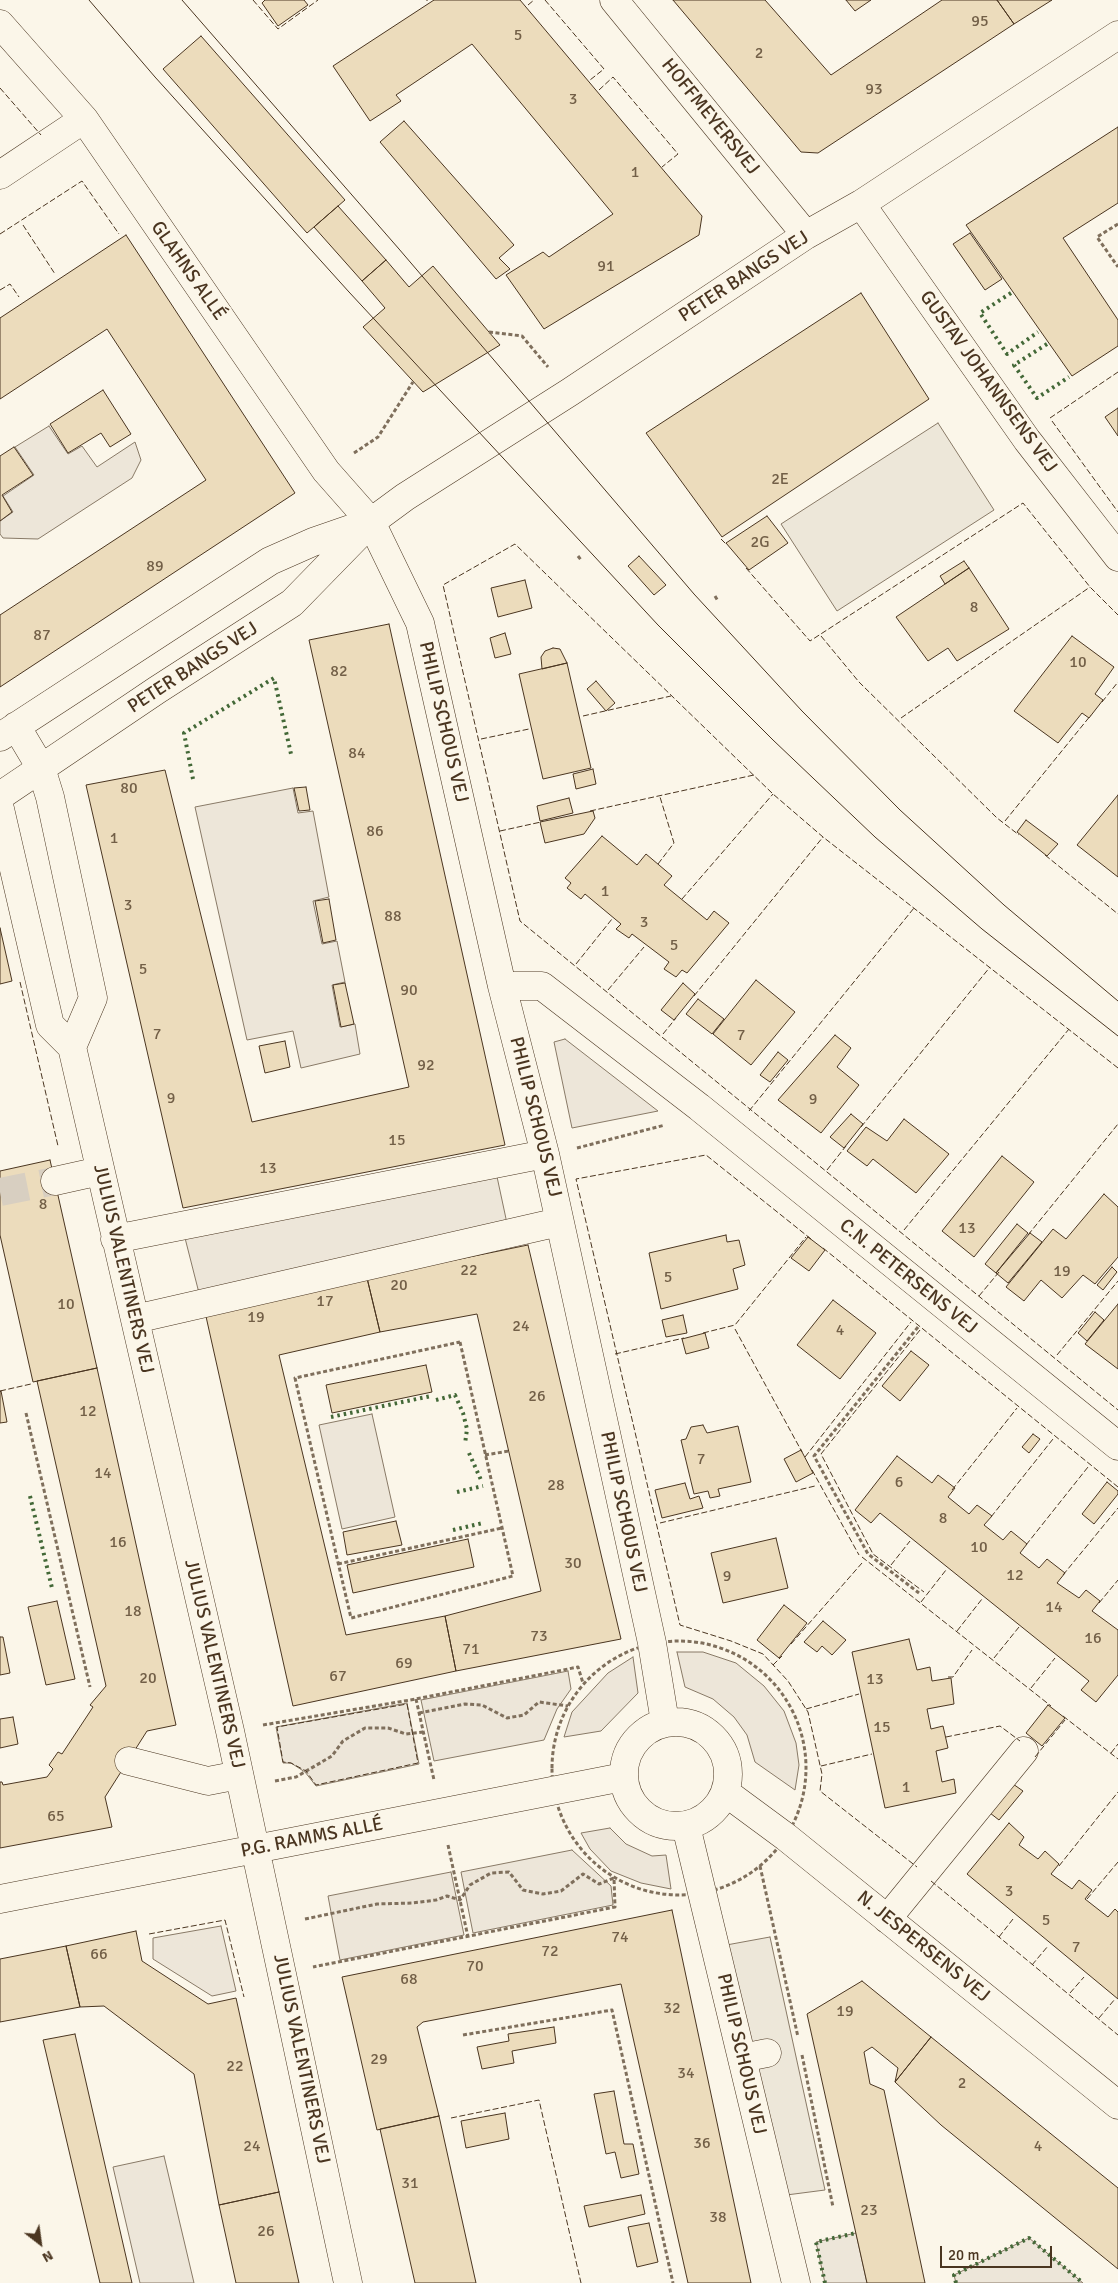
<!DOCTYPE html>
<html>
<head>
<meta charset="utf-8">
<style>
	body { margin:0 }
	#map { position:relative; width:1118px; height:2283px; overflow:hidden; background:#fbf6e9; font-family:Signika,sans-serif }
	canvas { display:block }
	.north { position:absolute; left:15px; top:2218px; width:50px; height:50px; -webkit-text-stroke:4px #fbf6e9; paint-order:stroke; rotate:150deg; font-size:14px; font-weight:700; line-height:20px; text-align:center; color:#4a3520 }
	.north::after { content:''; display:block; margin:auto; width:18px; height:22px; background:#4a3520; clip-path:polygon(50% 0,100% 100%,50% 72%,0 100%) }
	.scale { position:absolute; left:940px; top:2246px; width:112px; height:22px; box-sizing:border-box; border:2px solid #4a3520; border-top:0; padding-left:6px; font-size:15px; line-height:18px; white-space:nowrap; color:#4a3520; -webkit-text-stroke:4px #fbf6e9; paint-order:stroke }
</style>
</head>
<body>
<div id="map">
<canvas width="1118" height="2283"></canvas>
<div class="north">N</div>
<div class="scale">20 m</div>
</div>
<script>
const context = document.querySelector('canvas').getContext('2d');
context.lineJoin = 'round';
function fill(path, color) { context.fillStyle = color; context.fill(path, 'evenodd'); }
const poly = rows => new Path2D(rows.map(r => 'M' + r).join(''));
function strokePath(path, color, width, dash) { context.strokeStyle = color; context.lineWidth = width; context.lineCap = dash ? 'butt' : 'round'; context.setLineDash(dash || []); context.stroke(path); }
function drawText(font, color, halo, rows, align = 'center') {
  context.font = font + ' Signika,sans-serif'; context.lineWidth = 4; context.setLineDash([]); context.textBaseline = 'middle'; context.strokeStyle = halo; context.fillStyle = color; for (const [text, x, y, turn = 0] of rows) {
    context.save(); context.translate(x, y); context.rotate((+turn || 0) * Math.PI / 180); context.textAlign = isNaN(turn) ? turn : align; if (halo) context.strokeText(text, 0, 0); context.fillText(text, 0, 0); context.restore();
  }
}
const green = poly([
	[49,426,68,454,82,446,97,467,135,442,141,460,132,478,38,539,3,538,0,534,0,521,13,512,3,496,34,475,15,447,49,426],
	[293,788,298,813,313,811,329,897,313,901,322,944,337,941,345,982,332,985,340,1027,355,1024,360,1054,301,1068,293,1031,247,1040,195,807,293,788],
	[565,1039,658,1111,572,1128,554,1042,565,1039],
	[496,1172,508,1228,200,1297,185,1238,496,1172],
	[372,1414,395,1517,342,1529,319,1425,372,1414],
	[677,1652,703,1652,736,1663,764,1686,784,1711,796,1743,799,1765,795,1790,755,1762,747,1735,734,1717,713,1699,685,1687,677,1652],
	[633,1657,638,1693,601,1731,564,1737,572,1712,608,1673,633,1657],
	[568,1671,571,1689,557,1709,544,1740,434,1761,421,1700,568,1671],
	[407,1703,419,1764,316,1786,305,1772,291,1763,283,1763,276,1727,407,1703],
	[610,1828,626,1844,652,1856,666,1855,671,1889,641,1883,611,1871,590,1849,581,1833,610,1828],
	[572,1850,611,1886,613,1905,473,1933,461,1872,572,1850],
	[451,1872,464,1935,340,1960,328,1896,451,1872],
	[221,1926,236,1991,212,1996,153,1959,153,1938,221,1926],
	[164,2156,194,2283,140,2283,113,2167,164,2156],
	[856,2233,867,2283,825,2283,816,2242,856,2233],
	[1029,2238,1083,2283,956,2283,954,2275,1029,2238]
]);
const parking = poly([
	[938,423,994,510,837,611,781,524,938,423],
	[770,1937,825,2190,771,2197,710,1948,770,1937]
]);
const building = poly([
	[265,0,304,0,308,5,278,26,262,3,265,0],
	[434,0,520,0,702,216,699,235,544,329,506,275,543,252,549,257,613,214,472,44,396,95,401,101,370,121,333,66,434,0],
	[673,0,765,0,831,75,942,0,997,0,1014,24,818,153,801,152,673,0],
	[846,0,871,0,855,11,846,0],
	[997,0,1052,0,1014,24,997,0],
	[201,36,345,200,307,233,163,69,201,36],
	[404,121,514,245,499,258,510,269,496,279,380,142,404,121],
	[1118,127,1118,203,1063,238,1118,320,1118,346,1072,376,966,225,1118,127],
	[338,206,386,260,362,281,314,227,338,206],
	[970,233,1002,279,985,290,953,244,970,233],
	[126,235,295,493,0,687,0,615,206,480,107,329,0,399,0,318,126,235],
	[386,260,409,287,433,266,500,345,423,392,363,327,385,308,362,281,386,260],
	[861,293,929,399,722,537,646,433,861,293],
	[103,390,131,434,110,447,101,433,68,453,50,424,103,390],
	[1118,408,1118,436,1105,417,1118,408],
	[14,447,33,475,2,495,12,512,0,521,0,456,14,447],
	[767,516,788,543,749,570,726,543,767,516],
	[639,556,666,585,654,595,628,566,639,556],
	[964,561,969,568,945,584,940,576,964,561],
	[969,568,1009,629,957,661,948,648,928,661,896,617,969,568],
	[525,580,532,608,498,617,491,588,525,580],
	[389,624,505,1145,183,1208,86,785,165,770,252,1122,409,1087,309,640,389,624],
	[505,633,511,654,495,658,490,638,505,633],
	[1072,636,1114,667,1095,694,1103,700,1089,718,1082,713,1058,743,1014,711,1072,636],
	[553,648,560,649,567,663,542,669,541,657,545,651,553,648],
	[567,663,591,768,543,779,519,674,567,663],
	[596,681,615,703,606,711,587,689,596,681],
	[593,769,596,784,576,789,573,774,593,769],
	[306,787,310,810,299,811,294,788,306,787],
	[1118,795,1118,877,1077,845,1118,795],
	[569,798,573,813,540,821,537,806,569,798],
	[593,811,595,818,584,834,545,843,540,822,593,811],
	[1026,820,1058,844,1047,856,1017,832,1026,820],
	[602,836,637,865,646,854,672,876,664,885,707,920,714,911,729,923,687,973,682,970,676,977,664,969,669,962,632,934,629,938,616,929,621,924,585,894,581,899,567,888,571,883,565,878,602,836],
	[329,899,336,940,323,943,315,901,329,899],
	[0,928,12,981,0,984,0,928],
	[756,980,795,1012,751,1065,713,1034,756,980],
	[345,983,354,1024,341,1027,333,985,345,983],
	[683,983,695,994,674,1020,661,1010,683,983],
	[698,999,724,1019,712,1034,686,1014,698,999],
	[835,1035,851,1048,837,1067,859,1085,821,1133,778,1100,835,1035],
	[285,1041,290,1067,265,1073,259,1046,285,1041],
	[778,1052,788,1060,770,1082,760,1075,778,1052],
	[851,1114,863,1124,844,1148,830,1137,851,1114],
	[904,1119,949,1154,916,1193,873,1159,867,1166,847,1151,866,1127,887,1141,904,1119],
	[1002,1156,1034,1182,974,1257,942,1231,1002,1156],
	[50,1160,97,1368,33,1382,0,1235,0,1171,50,1160],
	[1104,1194,1118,1207,1118,1257,1095,1284,1083,1275,1062,1298,1041,1280,1024,1301,1006,1287,1053,1229,1066,1239,1104,1194],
	[1017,1224,1028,1233,996,1273,985,1264,1017,1224],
	[1030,1233,1042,1242,1008,1283,996,1273,1030,1233],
	[726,1235,727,1242,739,1240,745,1265,733,1269,738,1289,661,1309,649,1253,726,1235],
	[808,1237,825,1250,809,1271,791,1258,808,1237],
	[528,1245,621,1639,456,1671,445,1616,541,1591,477,1314,380,1332,367,1278,528,1245],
	[1112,1267,1117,1272,1103,1290,1097,1285,1112,1267],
	[367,1278,380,1332,279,1355,346,1635,445,1616,456,1671,293,1706,205,1312,367,1278],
	[833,1300,876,1333,840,1379,797,1345,833,1300],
	[1118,1304,1118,1369,1085,1344,1118,1304],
	[1095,1312,1104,1320,1087,1341,1078,1333,1095,1312],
	[683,1315,687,1333,666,1337,662,1320,683,1315],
	[705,1333,709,1348,686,1354,682,1339,705,1333],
	[911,1351,929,1365,900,1401,882,1386,911,1351],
	[426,1365,432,1392,332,1413,326,1385,426,1365],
	[97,1368,176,1725,147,1731,105,1797,112,1827,0,1848,0,1782,2,1782,3,1785,47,1777,53,1769,49,1765,58,1752,62,1754,93,1707,90,1705,106,1686,37,1381,97,1368],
	[1,1391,7,1422,0,1423,0,1392,1,1391],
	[703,1425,707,1433,738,1426,751,1482,718,1489,720,1496,710,1498,708,1491,694,1494,681,1440,686,1439,691,1427,703,1425],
	[1033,1434,1040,1439,1029,1453,1022,1447,1033,1434],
	[801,1450,813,1473,796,1482,784,1459,801,1450],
	[897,1456,932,1483,938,1475,955,1488,948,1497,969,1514,977,1505,992,1516,984,1525,1003,1540,1011,1531,1027,1544,1020,1553,1039,1568,1047,1559,1065,1573,1057,1583,1079,1598,1086,1590,1100,1601,1092,1611,1118,1630,1118,1675,1096,1702,1081,1690,1089,1681,880,1513,871,1523,855,1510,897,1456],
	[1107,1482,1118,1491,1118,1494,1094,1524,1082,1514,1107,1482],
	[685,1483,690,1499,699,1496,703,1508,662,1518,655,1490,685,1483],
	[396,1521,402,1545,347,1555,343,1532,396,1521],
	[776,1538,788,1588,723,1603,711,1553,776,1538],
	[468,1539,474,1567,353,1593,347,1565,468,1539],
	[57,1601,75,1679,46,1685,28,1607,57,1601],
	[784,1605,807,1623,779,1658,757,1640,784,1605],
	[823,1621,846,1640,832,1655,822,1646,817,1652,804,1642,823,1621],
	[0,1637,3,1637,10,1673,0,1675,0,1637],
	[909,1639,917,1670,930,1667,932,1681,951,1678,954,1704,927,1709,931,1729,943,1726,948,1748,936,1751,942,1782,954,1779,956,1793,885,1808,852,1652,909,1639],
	[1048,1705,1065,1718,1042,1746,1026,1733,1048,1705],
	[13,1717,18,1744,0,1748,0,1719,13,1717],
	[1013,1784,1023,1791,999,1820,990,1813,1013,1784],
	[1009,1823,1024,1837,1019,1845,1038,1859,1045,1851,1059,1864,1051,1874,1072,1889,1079,1880,1092,1890,1085,1899,1108,1917,1115,1909,1118,1912,1118,1999,967,1874,1009,1823],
	[672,1910,751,2283,688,2283,621,1984,423,2022,417,2027,439,2116,377,2130,342,1977,672,1910],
	[136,1931,142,1961,208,2004,236,1998,279,2192,219,2205,194,2074,104,2006,80,2007,66,1946,136,1931],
	[66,1946,80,2007,0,2022,0,1959,66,1946],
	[862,1981,931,2037,895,2082,898,2068,872,2047,864,2052,870,2084,884,2090,925,2283,867,2283,807,2014,862,1981],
	[554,2027,556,2043,512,2051,514,2063,482,2069,477,2047,509,2041,508,2034,554,2027],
	[75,2034,132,2283,100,2283,43,2040,75,2034],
	[931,2037,1118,2188,1118,2269,941,2125,895,2082,931,2037],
	[614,2091,624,2144,633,2144,639,2174,621,2178,615,2152,606,2154,594,2094,614,2091],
	[505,2113,509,2139,466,2148,461,2121,505,2113],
	[439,2116,476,2283,415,2283,380,2129,439,2116],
	[279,2192,299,2283,236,2283,219,2205,279,2192],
	[641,2195,645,2214,589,2227,584,2206,641,2195],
	[649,2223,658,2262,637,2267,628,2227,649,2223]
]);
const minorTunnel = poly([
	[0,1192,55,1181]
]);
const path = poly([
	[1118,224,1097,237,1118,267],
	[489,332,522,336,548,367],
	[354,453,378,437,413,382],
	[578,556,581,560],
	[715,596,718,601],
	[577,1148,665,1125],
	[918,1327,814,1456,868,1554,919,1593],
	[460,1342,513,1576,351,1618,295,1378,460,1342],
	[26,1413,90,1687],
	[485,1455,509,1451],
	[338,1564,502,1528],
	'552 1768a127 127 0 1 1 254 0a127 127 0 1 1-254 0Z',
	[416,1699,434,1780],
	[419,1713,465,1704,482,1705,507,1718,524,1715,539,1702,568,1706],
	[263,1725,416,1699,578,1667,583,1683],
	[275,1781,296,1777,332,1756,343,1741,365,1728,388,1728,406,1734,423,1732],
	[448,1845,468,1937],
	[760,1866,798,2037],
	[305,1919,377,1904,412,1903,436,1900,447,1896,460,1900,470,1885,491,1873,509,1872,523,1890,543,1894,561,1891,583,1874,599,1884,614,1878,615,1907,313,1967],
	[463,2035,612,2010,673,2283],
	[802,2055,833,2207]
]);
const minor = poly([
	[614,0,806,235],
	[0,24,84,119,326,471,371,522,420,623,502,986,545,1154,652,1643,665,1722],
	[0,175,84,119],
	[861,204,1027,440,1118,557],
	[16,726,41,768,50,797,93,998,72,1047],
	[0,737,270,561,313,542,365,524],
	[0,796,157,690,292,603,371,522,405,497,570,392,806,235,861,204,1118,35],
	[0,809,50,1025,72,1047,230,1731,348,2283],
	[502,986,542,986,699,1107,1118,1446],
	[55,1181,100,1171],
	[115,1239,545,1154],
	[135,1319,559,1222],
	'624 1774a52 52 0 1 1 104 0a52 52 0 1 1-104 0Z',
	[129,1761,208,1781,239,1775],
	[725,1792,786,1837,1118,2105],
	[686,1826,796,2283],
	[0,1899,623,1777],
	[887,1919,1024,1751],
	[742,2058,767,2053]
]);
const tram = poly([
	[89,0,155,77,349,292,658,625,773,740,875,837,982,929,1118,1036],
	[182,0,399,249,694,594,802,711,900,810,1004,905,1118,1001]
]);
const hedge = poly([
	[1011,293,980,313,1007,354,1038,332],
	[1047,344,1014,365,1037,398,1069,377],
	[193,779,184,733,274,678,291,754],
	[436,1400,455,1395,463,1413,467,1429,465,1444],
	[331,1417,431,1396],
	[469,1453,481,1480],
	[457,1492,483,1486],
	[30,1496,52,1588],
	[453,1530,483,1523],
	[825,2283,816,2242,856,2233],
	[956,2283,954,2275,1029,2238,1083,2283]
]);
const fence = poly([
	[253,0,278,29,318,0],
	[427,0,427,1],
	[545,0,604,69,590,80],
	[528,5,534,0],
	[0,88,41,135],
	[599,90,613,77,678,154,662,167],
	[23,225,55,274],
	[0,234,82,181,119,234],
	[0,290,10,284,19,297],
	[1050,418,1118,372],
	[1052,421,1118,512],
	[721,539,727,545],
	[746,568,810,641,1023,503,1090,587,1118,615],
	[821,636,859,682,997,818,1019,835],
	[1102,702,1118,682],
	[583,716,671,696],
	[901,718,1090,587],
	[481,739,529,729],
	[590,811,754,775],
	[1005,821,1091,715],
	[500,831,541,822],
	[1045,855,1118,914],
	[658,864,674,843,660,797],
	[682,899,773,794],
	[576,964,612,919],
	[20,982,58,1146],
	[608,990,644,947],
	[694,996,823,837],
	[663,1034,676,1018],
	[1118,1068,823,837,773,794,515,544,443,585,520,921,1118,1410],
	[749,1111,914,908],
	[861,1127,990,967],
	[827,1170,846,1146],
	[904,1230,1069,1029],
	[1028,1235,1118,1124],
	[811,1239,706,1155,576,1179,680,1625,731,1641,763,1654,788,1681,808,1712,822,1774,820,1791,917,1867],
	[823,1248,1118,1487],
	[979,1296,999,1272],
	[735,1329,802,1452],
	[920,1330,821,1454,873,1554,924,1592],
	[703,1333,735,1325,806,1237],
	[615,1354,684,1338],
	[1057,1355,1118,1281],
	[0,1391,31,1384],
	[805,1457,911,1322],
	[812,1470,859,1555],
	[952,1490,1017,1408],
	[991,1517,1053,1439],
	[660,1523,815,1486],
	[1026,1545,1088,1467],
	[862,1557,1051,1706],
	[891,1565,910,1541],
	[1063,1575,1118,1508],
	[921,1602,946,1570],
	[1099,1603,1118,1580],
	[957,1631,982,1599],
	[791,1644,862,1563],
	[994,1658,1019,1627],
	[773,1665,782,1656],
	[948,1677,953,1677,972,1650],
	[1031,1688,1055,1658],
	[407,1704,418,1763,316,1785,306,1771,291,1763,283,1762,277,1727,407,1704],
	[806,1709,859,1694],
	[1063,1716,1118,1759],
	[946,1737,1000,1726,1020,1741],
	[1111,1753,1118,1744],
	[1035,1757,1065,1720],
	[821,1766,872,1754],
	[1059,1866,1118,1792],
	[931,1881,1118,2035],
	[1087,1899,1118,1862],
	[149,1934,225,1920,244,1997],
	[999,1937,1013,1919],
	[1032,1965,1048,1946],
	[1070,1993,1084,1977],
	[1099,2018,1115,1999],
	[451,2118,539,2100,581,2283]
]);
const numberNames = [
	["95",980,22],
	["5",518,36],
	["2",759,54],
	["93",874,90],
	["3",573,100],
	["1",635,173],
	["91",606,267],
	["2E",780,480],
	["2G",760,543],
	["89",155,567],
	["8",974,608],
	["87",42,636],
	["10",1078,663],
	["82",339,672],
	["84",357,754],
	["80",129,789],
	["86",375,832],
	["1",114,839],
	["1",605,892],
	["3",128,906],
	["88",393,917],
	["3",644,923],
	["5",674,946],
	["5",143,970],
	["90",409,991],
	["7",157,1035],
	["7",741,1036],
	["92",426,1066],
	["9",171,1099],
	["9",813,1100],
	["15",397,1141],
	["13",268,1169],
	["8",43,1205],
	["13",967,1229],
	["22",469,1271],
	["19",1062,1272],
	["5",668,1278],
	["20",399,1286],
	["17",325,1302],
	["10",66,1305],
	["19",256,1318],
	["24",521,1327],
	["4",840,1331],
	["26",537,1397],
	["12",88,1412],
	["7",701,1460],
	["14",103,1474],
	["6",899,1483],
	["28",556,1486],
	["8",943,1519],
	["16",118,1543],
	["10",979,1548],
	["30",573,1564],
	["12",1015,1576],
	["9",727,1577],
	["14",1054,1608],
	["18",133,1612],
	["73",539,1637],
	["16",1093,1639],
	["71",471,1650],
	["69",404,1664],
	["67",338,1677],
	["20",148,1679],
	["13",875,1680],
	["15",882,1728],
	["1",906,1788],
	["65",56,1817],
	["3",1009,1892],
	["5",1046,1921],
	["74",620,1938],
	["7",1076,1948],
	["72",550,1952],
	["66",99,1955],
	["70",475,1967],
	["68",409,1980],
	["32",672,2009],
	["19",845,2012],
	["29",379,2060],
	["22",235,2067],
	["34",686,2074],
	["2",962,2084],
	["36",702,2144],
	["24",252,2147],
	["4",1038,2147],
	["31",410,2184],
	["23",869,2211],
	["38",718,2218],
	["26",266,2232]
];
const streetNames = [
	["HOFFMEYERSVEJ",710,117,51],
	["GLAHNS ALLÉ",188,271,55],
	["PETER BANGS VEJ",744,277,-33],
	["GUSTAV JOHANNSENS VEJ",988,382,54],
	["PETER BANGS VEJ",193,668,-33],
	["PHILIP SCHOUS VEJ",443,722,77],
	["PHILIP SCHOUS VEJ",535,1117,76],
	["JULIUS VALENTINERS VEJ",123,1269,77],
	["C.N. PETERSENS VEJ",908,1277,39],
	["PHILIP SCHOUS VEJ",623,1512,78],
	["JULIUS VALENTINERS VEJ",214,1664,77],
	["P.G. RAMMS ALLÉ",312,1838,-11],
	["N. JESPERSENS VEJ",923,1947,39],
	["PHILIP SCHOUS VEJ",741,2054,77],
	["JULIUS VALENTINERS VEJ",301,2059,78]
];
fill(green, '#ede6d9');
strokePath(green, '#887966', 1);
fill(parking, '#ede7d9');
strokePath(parking, '#887966', 1);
fill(building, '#ecdcbc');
strokePath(building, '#4a3520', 1);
strokePath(minorTunnel, '#d8cfc1', 28, [28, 14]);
strokePath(minor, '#4a3520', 29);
strokePath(path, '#7f6f5c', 3, [4, 2.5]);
strokePath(minor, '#fbf6e9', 28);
strokePath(tram, '#4a3520', 1);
strokePath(hedge, '#436837', 4, [2.5, 4]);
strokePath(fence, '#4a3520', 1, [6, 2.5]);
drawText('16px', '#725f47', null, numberNames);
drawText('19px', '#4a3520', '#fbf6e9', streetNames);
</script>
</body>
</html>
